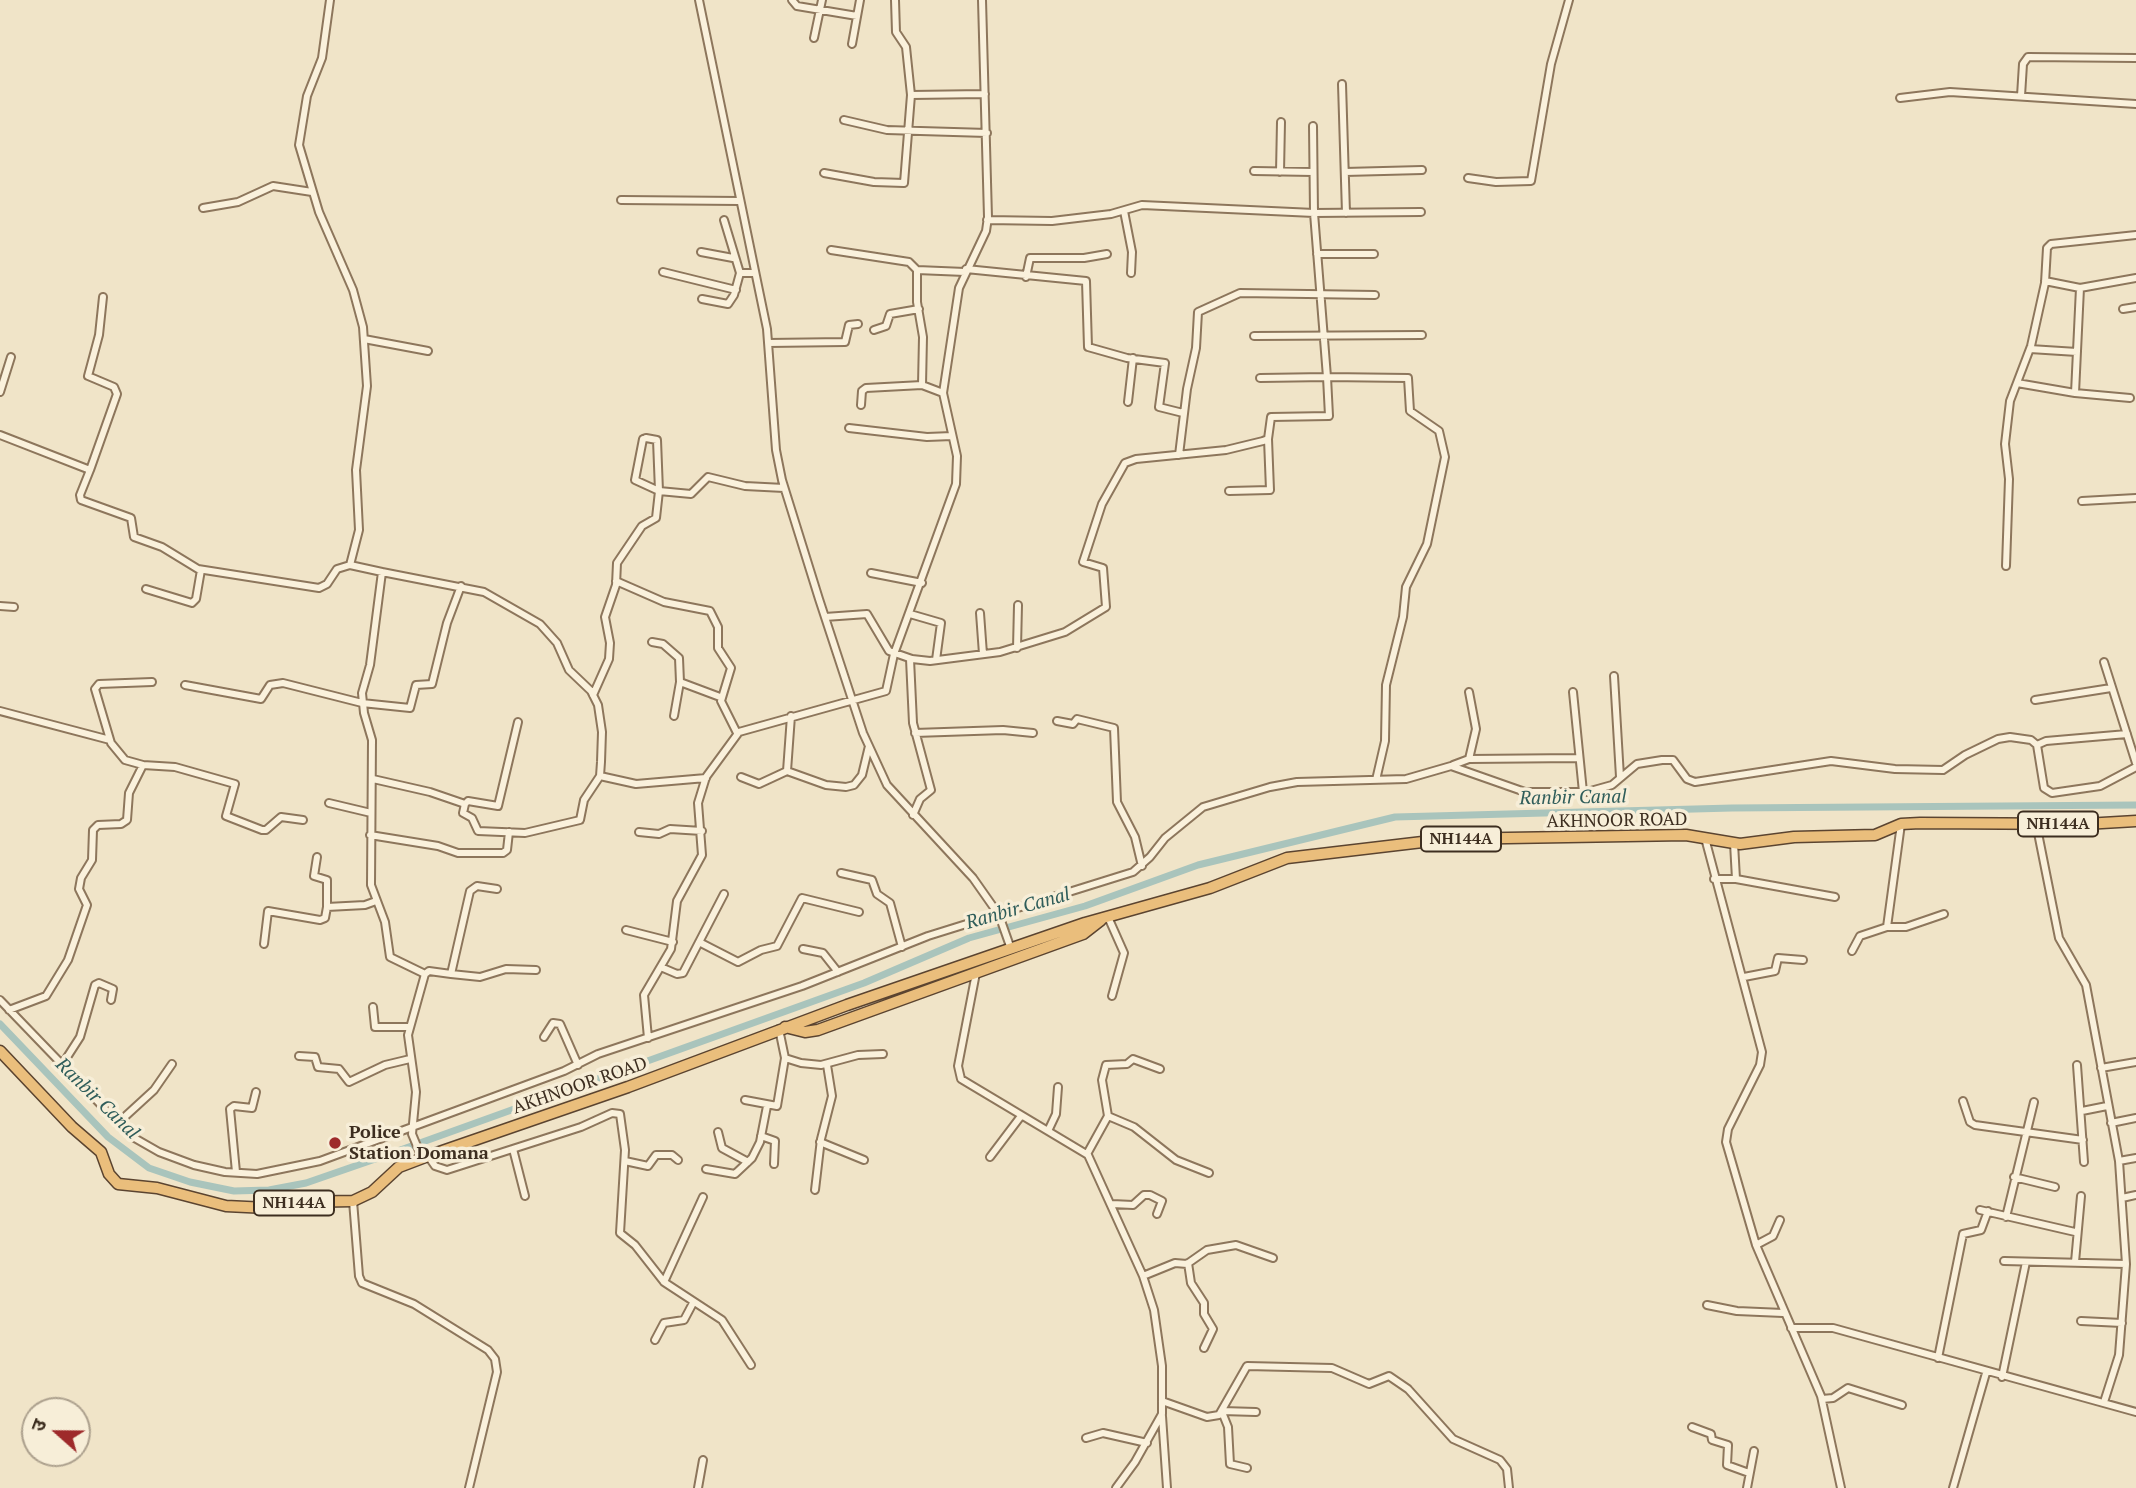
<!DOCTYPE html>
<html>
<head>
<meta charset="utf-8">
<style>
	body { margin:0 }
	#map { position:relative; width:2136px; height:1488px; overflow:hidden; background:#f0e4c8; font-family:"PT Serif","Noto Sans Devanagari",serif }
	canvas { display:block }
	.north { position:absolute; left:21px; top:1397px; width:70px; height:70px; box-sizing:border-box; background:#f7eed8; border:2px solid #ada18e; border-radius:50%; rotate:291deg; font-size:19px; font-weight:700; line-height:28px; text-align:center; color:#3d2e20 }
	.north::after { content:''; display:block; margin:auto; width:24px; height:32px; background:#9e2a2b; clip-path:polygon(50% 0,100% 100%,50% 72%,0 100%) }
</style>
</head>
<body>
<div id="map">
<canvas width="2136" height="1488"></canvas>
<div class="north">उ</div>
</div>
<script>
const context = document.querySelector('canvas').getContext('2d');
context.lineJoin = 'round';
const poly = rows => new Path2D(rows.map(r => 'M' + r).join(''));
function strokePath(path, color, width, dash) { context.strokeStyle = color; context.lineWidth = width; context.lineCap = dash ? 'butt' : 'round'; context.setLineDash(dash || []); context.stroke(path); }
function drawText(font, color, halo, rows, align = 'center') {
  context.font = font + ' "PT Serif",serif'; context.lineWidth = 7; context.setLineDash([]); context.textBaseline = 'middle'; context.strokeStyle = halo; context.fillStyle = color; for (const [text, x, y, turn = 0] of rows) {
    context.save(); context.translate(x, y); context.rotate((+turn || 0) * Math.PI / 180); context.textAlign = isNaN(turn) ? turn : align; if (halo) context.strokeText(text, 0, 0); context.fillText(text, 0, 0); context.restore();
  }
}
const canal = poly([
	[0,1024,108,1137,149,1168,190,1182,234,1191,269,1190,306,1183,381,1157,864,983,969,938,1085,906,1198,865,1395,817,1732,808,2136,805]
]);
const minor = poly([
	[330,0,322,58,307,96,299,145,319,212,353,290,363,327,367,386,356,470,359,530,350,565,382,572,370,665,362,693,364,713,372,740,371,885,385,922,390,957,425,974,408,1035,416,1092,412,1134,422,1158],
	[699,0,767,329,776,450,782,480,819,599,863,733,887,785,973,878,999,915,1011,949],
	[792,0,797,6,857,16],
	[814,38,822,0],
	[852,44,860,0],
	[1342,84,1346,213],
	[911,95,985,94],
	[2021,96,2023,64,2028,57,2136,58],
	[1900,98,1950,92,2136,104],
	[844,120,887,130,987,133],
	[1313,126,1314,213,1421,212],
	[1254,171,1313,172],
	[1280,172,1281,122],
	[1345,172,1422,170],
	[824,173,874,182,904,183,911,95,906,47,896,32,895,0],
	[1468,178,1496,182,1531,181,1551,64,1569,0],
	[621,200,740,201],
	[203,208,238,202,273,186,312,192],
	[1124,211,1132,252,1131,273],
	[724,220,740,273],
	[987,220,1052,221,1111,214,1142,205,1314,213,1327,377,1408,378,1410,411,1439,431,1445,457,1427,544,1406,587,1403,617,1386,685,1385,741,1376,780],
	[831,250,909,262,917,270,965,272],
	[701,252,733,258],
	[1317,254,1374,254],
	[966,269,1086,281,1088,347,1127,358,1165,363,1159,407,1183,413],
	[917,270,917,302,923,337,922,385],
	[663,272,736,290],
	[1026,277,1030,258,1084,258,1107,254],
	[2045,281,2080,288,2136,278],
	[702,299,728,304,734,295,740,273,755,273],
	[2123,309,2136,307],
	[874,330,886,326,890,314,919,309],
	[1254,336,1422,335],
	[364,339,428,351],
	[768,343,845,342,849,325,858,324],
	[2030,349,2077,352],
	[2017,383,2075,393,2130,398],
	[0,392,11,357],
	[2075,393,2080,288],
	[1128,402,1133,358],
	[861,405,862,391,866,388,922,385,943,393],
	[849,428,927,437,952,436],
	[0,435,90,470,80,495,81,500,131,518,134,537,162,547,198,569,319,588,327,584,337,569,350,565],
	[646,438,657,440,659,491,635,480,643,439,646,438],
	[1179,455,1187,389,1196,348,1198,312,1240,293,1375,295],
	[90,470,117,394,114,387,88,376,99,335,103,297],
	[1229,491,1270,490,1268,439],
	[2082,501,2136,498],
	[2006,566,2009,479,2005,444,2010,401,2031,346,2045,283,2047,248,2051,244,2136,235],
	[871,573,922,583],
	[616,581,664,602,710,611,718,627,718,648,731,668,721,701,737,733],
	[146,589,192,603,196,599,201,570],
	[0,606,14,607],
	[980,613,983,654],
	[910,614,941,623,936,660],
	[825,617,867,614,889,651,912,659,930,661,1000,652,1065,632,1106,607,1103,568,1083,562,1102,504,1125,463,1136,459,1226,450,1263,441,1268,439,1271,417,1329,416,1327,377,1260,378],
	[652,642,663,644,679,658,680,682,720,697],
	[1017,648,1018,605],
	[910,659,913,723,931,790,920,799,913,815],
	[2104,662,2136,763],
	[1614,676,1620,777],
	[185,685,261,699,270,685,283,683,362,703,410,708,416,685,432,684,447,623,461,586],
	[1469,692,1476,729,1469,759],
	[1573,692,1583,792],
	[593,695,609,659,610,643,605,617,616,585,617,563,642,526,656,518,659,491,691,494,708,477,745,486,784,488],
	[2035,700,2111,688],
	[0,711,110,740],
	[674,716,680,682],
	[1057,721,1073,724,1077,719,1114,728,1117,802,1135,837,1142,866],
	[915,733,1003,730,1033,733],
	[2037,745,2046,741,2127,734],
	[143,765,125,760,111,743,95,689,99,684,152,682],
	[1453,765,1469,759,1578,758],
	[787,771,791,716],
	[600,776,636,784,706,778],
	[741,777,759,784,787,771,826,785,846,787,854,785,862,775,869,746],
	[373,779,430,792,465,804,463,813,472,818,478,831,525,833,580,820,584,800,600,776,601,762,602,732,598,705,591,691,569,670,557,643,540,624,484,592,382,572],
	[329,803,371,813],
	[465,804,468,801,498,806,518,722],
	[2036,823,2059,938,2086,985,2119,1161,2126,1264,2119,1355,2104,1402],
	[639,832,659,834,670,829,702,831],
	[370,835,438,846,458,853,503,853,507,850,509,832],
	[1705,838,1762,1052,1760,1065,1728,1129,1726,1142,1756,1245,1821,1396,1841,1488],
	[1734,843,1736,879],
	[317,857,314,876,327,880,327,907],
	[841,873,872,880,877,894,890,903,902,947],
	[1714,879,1736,879,1835,897],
	[1108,917,1124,953,1112,996],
	[1887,927,1901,824],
	[626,930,673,942],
	[699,942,738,962,761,950,777,946,802,898,859,912],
	[264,944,268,911,320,920,325,918,327,907,365,905,376,901],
	[803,949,823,953,838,972],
	[1852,951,1860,936,1887,927,1906,927,1944,914],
	[663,968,677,974,683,973,724,894],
	[976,973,958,1066,961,1079,1088,1155,1143,1276,1154,1310,1162,1366,1162,1414,1135,1462,1116,1488],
	[425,974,429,971,451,974,470,891,477,886,497,889],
	[451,974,480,977,506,969,536,970],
	[1744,977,1775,971,1778,958,1803,960],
	[0,1000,131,1136,159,1152,194,1165,225,1172,257,1174,320,1161,564,1071,598,1054,802,986,928,936,1133,872,1150,857,1165,838,1203,807,1270,787,1297,782,1406,779,1451,766,1525,792,1587,792,1612,785,1637,764,1662,760,1673,760,1687,779,1695,782,1831,761,1895,769,1943,770,1965,755,1998,739,2010,737,2031,740,2037,745,2044,788,2052,793,2100,786,2136,767],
	[373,1007,375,1027,409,1027],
	[9,1010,46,996,68,960,87,905,79,889,81,878,92,860,93,830,98,825,121,824,127,820,129,793,143,765,175,767,235,784,226,816,262,830,266,830,281,817,303,820],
	[544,1037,553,1023,560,1024,578,1065],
	[648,1038,644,995,671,949,677,901,702,855,698,803,706,777,739,732,886,691,894,654,956,484,957,456,943,393,959,288,986,231,988,217,982,0],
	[299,1056,315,1057,318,1067,339,1069,349,1082,385,1065,410,1059],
	[785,1058,801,1063,821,1065,858,1055,883,1054],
	[62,1065,80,1037,95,985,99,983,113,989,111,1000],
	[2077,1065,2084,1162],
	[2101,1068,2136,1062],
	[745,1100,777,1106,785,1058,779,1029],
	[1963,1101,1970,1122,1975,1125,2083,1140],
	[2082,1111,2107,1106],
	[1108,1116,1134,1127,1176,1160,1209,1173],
	[118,1123,154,1090,172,1064],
	[2111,1123,2136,1118],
	[1048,1131,1056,1114,1058,1087],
	[718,1132,722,1148,748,1162],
	[761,1136,775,1141,774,1164],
	[820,1142,864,1160],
	[513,1149,525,1196],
	[1087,1154,1108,1116,1102,1080,1106,1065,1127,1064,1133,1059,1160,1069],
	[428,1156,435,1166,447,1170,581,1127,612,1113,620,1114,625,1150,620,1233,635,1245,664,1282,722,1320,751,1365],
	[990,1157,1021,1116],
	[625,1161,648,1166,656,1155,672,1155,678,1160],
	[2119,1161,2136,1158],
	[706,1169,735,1174,752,1158,760,1142,767,1106],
	[236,1172,230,1109,234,1106,252,1108,256,1092],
	[2014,1177,2055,1187],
	[815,1190,821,1139,832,1096,827,1065],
	[2122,1198,2136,1195],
	[353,1201,359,1276,362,1283,414,1304,488,1350,495,1359,497,1372,469,1488],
	[1112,1204,1133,1205,1144,1195,1150,1195,1162,1201,1157,1214],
	[1980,1210,2075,1232],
	[2006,1217,2034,1102],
	[1756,1245,1773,1236,1780,1220],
	[2004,1261,2126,1264],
	[2075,1262,2081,1196],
	[1188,1263,1191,1283,1204,1303,1204,1314,1213,1329,1204,1348],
	[1143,1276,1175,1263,1187,1264,1207,1250,1236,1245,1273,1258],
	[664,1282,703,1197],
	[1707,1305,1737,1311,1783,1313],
	[2081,1321,2122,1323],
	[1791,1328,1833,1328,2136,1412],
	[655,1340,664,1323,684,1320,693,1303],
	[1938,1358,1963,1234,1981,1230,1988,1211],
	[2002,1377,2026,1262],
	[1822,1399,1833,1398,1848,1388,1902,1405],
	[1162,1401,1207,1417,1219,1415,1247,1366,1332,1368,1369,1384,1389,1376,1408,1389,1453,1439,1500,1460,1507,1469,1509,1488],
	[1222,1411,1256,1412],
	[1222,1412,1228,1427,1230,1464,1247,1468],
	[1162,1416,1167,1488],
	[1692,1427,1711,1434,1712,1440,1728,1445,1727,1465,1749,1473],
	[1086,1438,1103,1433,1147,1443],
	[698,1488,703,1460],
	[1747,1488,1754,1451],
	[1953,1488,1986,1373]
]);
const trunk = poly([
	[785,1027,805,1032,818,1030,1083,934,1101,920],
	[0,1051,72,1127,101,1152,109,1174,118,1184,157,1188,226,1206,267,1208,297,1202,353,1201,372,1192,399,1167,428,1156,628,1087,847,1005,1085,923,1210,888,1287,858,1448,839,1686,835,1740,844,1794,837,1875,835,1901,824,1920,823,2085,824,2136,821]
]);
const markers = [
	[335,1143,7,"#9e2a2b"]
];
const shields = [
	[2058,824,80],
	[1461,839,80],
	[294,1203,80]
];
const shieldNames = [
	["NH144A",2058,824],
	["NH144A",1461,839],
	["NH144A",294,1203]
];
const streetNames = [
	["AKHNOOR ROAD",1617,821,-1],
	["AKHNOOR ROAD",580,1086,-19]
];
const poiNames = [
	["Police",349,1133],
	["Station Domana",349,1154]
];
const waterNames = [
	["Ranbir Canal",1573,798,-1],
	["Ranbir Canal",1018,909,-16],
	["Ranbir Canal",97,1099,44]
];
strokePath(canal, '#a9c4bc', 7);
strokePath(minor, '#8d765c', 10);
strokePath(trunk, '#5b4430', 13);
strokePath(minor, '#faf1dc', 6);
strokePath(trunk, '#eabe7c', 10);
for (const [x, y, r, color] of markers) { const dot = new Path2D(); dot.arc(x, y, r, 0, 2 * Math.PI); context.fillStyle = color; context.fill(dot); strokePath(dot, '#f7eed8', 2.5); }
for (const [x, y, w] of shields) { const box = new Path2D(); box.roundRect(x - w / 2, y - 12.5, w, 25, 5); context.fillStyle = '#f7eed8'; context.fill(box); strokePath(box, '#3d2e20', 2); }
drawText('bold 16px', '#3d2e20', null, shieldNames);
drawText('18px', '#3d2e20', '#f7eed8', streetNames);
drawText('bold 18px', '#3d2e20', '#f7eed8', poiNames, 'left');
drawText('italic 19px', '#2f5d5a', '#f7eed8', waterNames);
</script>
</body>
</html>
